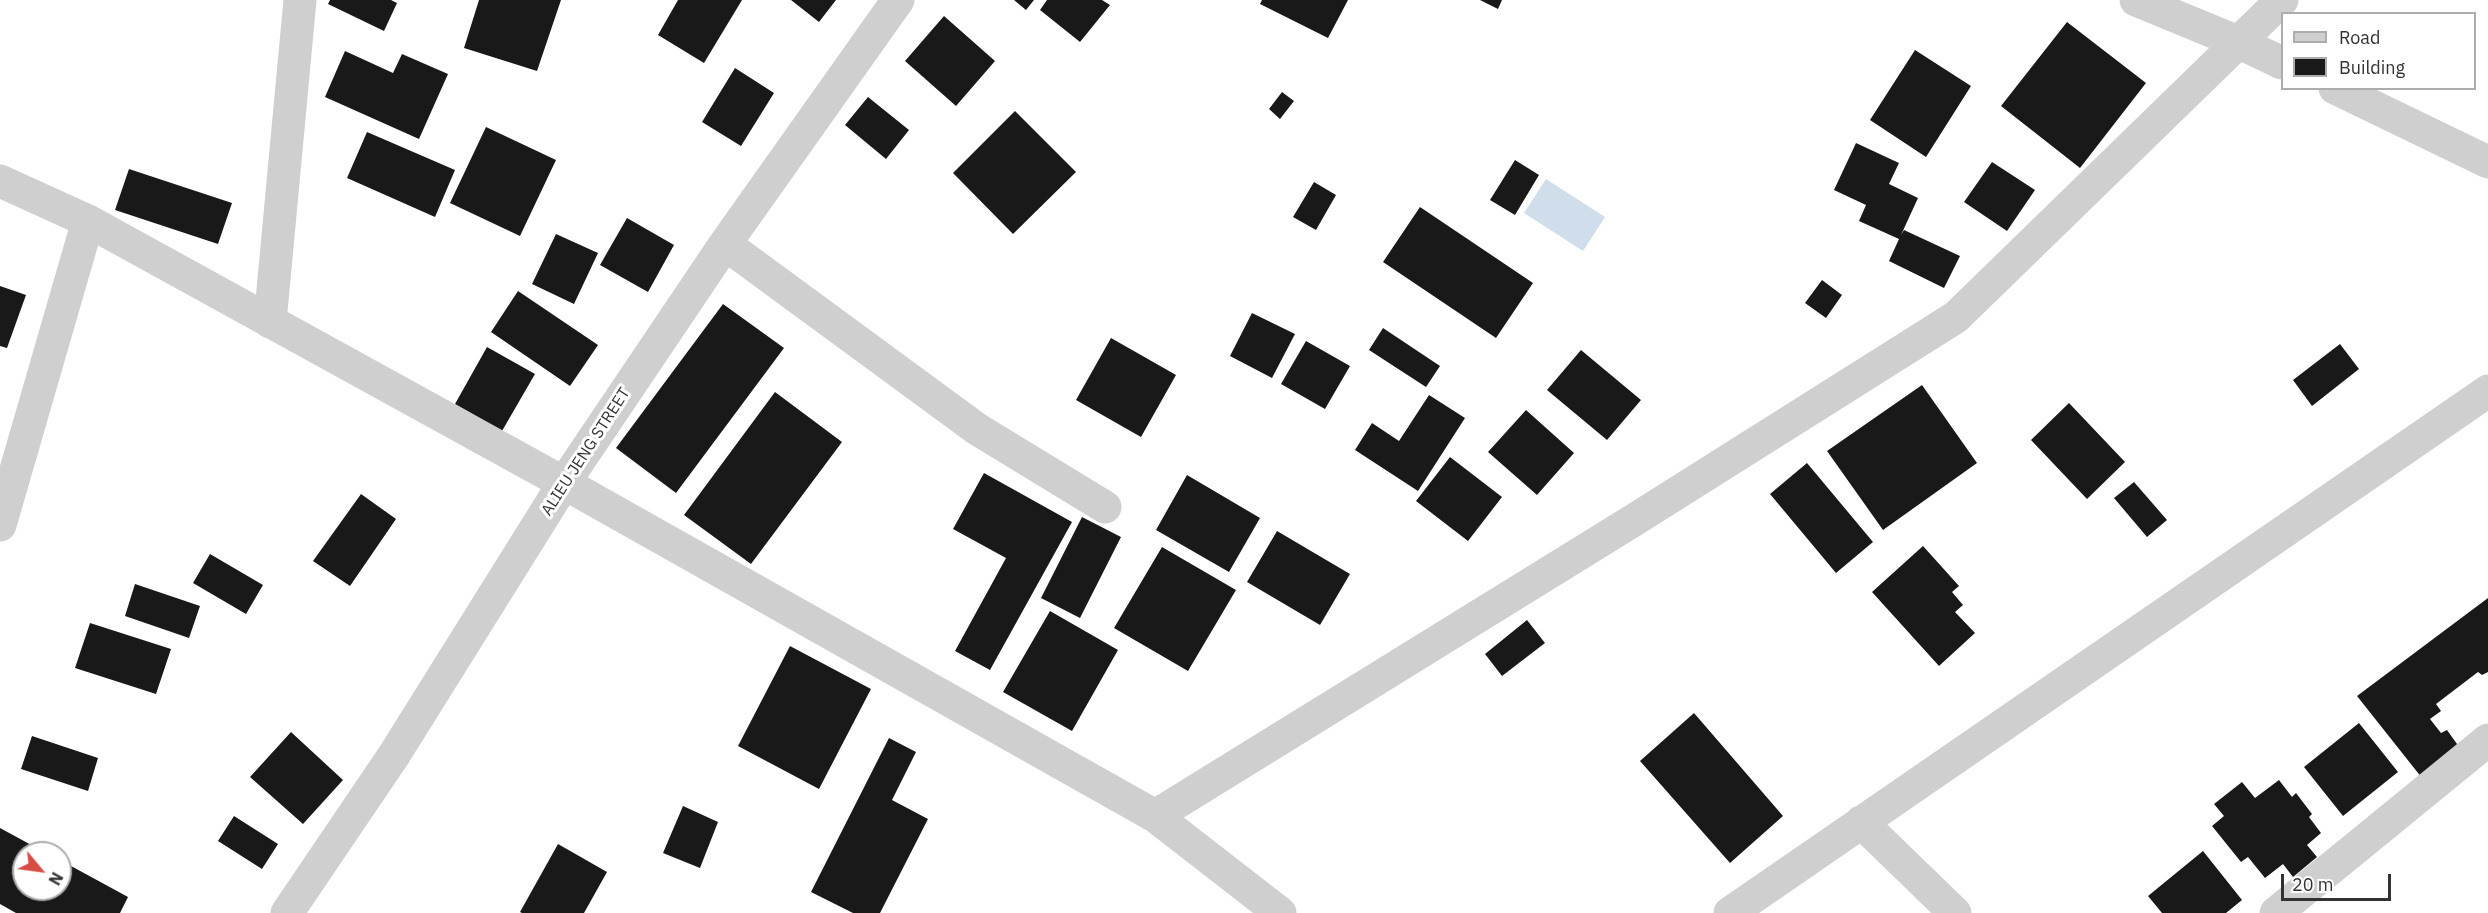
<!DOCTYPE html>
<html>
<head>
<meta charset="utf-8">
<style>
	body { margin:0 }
	#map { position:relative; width:2488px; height:913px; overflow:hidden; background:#fff; font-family:"IBM Plex Sans",sans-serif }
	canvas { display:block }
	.legend { position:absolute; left:2281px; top:12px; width:195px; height:78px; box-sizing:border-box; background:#fff; border:2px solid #adadad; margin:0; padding:8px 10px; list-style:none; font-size:18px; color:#323232 }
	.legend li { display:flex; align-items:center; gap:12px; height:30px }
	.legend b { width:30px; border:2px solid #adadad }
	.north { position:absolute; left:12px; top:841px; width:60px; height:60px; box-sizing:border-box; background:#fff; border:2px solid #adadad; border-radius:50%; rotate:119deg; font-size:16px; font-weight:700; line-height:24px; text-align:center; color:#323232 }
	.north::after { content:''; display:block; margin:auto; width:21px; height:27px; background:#d84c46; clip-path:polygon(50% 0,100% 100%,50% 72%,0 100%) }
	.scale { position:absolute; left:2281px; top:874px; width:110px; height:27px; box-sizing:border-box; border:3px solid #323232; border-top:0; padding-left:8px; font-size:18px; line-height:21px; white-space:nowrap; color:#323232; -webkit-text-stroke:4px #fff; paint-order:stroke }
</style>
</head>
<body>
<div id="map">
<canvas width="2488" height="913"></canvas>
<ul class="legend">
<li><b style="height:8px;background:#cfcfcf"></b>Road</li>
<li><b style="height:16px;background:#191919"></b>Building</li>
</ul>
<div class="north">N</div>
<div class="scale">20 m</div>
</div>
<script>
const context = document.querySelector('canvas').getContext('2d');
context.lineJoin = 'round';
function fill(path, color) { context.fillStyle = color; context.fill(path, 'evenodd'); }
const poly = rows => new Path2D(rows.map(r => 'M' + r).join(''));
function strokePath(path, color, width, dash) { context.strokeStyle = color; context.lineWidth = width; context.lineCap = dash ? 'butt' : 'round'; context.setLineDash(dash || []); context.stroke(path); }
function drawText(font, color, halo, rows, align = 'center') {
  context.font = font + ' "IBM Plex Sans",sans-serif'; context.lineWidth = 6; context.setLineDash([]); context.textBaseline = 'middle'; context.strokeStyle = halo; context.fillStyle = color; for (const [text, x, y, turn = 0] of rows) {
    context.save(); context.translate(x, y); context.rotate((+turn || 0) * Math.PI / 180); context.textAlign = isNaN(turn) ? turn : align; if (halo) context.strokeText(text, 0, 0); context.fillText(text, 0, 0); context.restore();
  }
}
const water = poly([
	[1546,179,1605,217,1583,251,1524,213]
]);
const building = poly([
	[330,0,391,0,397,3,384,31,328,4],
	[479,0,561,0,537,71,464,48],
	[678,0,742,0,704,63,658,35],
	[791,0,836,0,819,22],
	[1014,0,1034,0,1026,10],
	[1047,0,1102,0,1110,5,1080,42,1040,10],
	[1262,0,1348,0,1328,38,1260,4],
	[1480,0,1502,0,1498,9],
	[944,16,995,61,956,106,905,61],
	[2067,22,2146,83,2080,168,2001,106],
	[1915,50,1971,86,1926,157,1870,120],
	[345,51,393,73,402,54,448,74,419,139,325,97],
	[735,68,774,93,741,146,702,122],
	[1282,92,1294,101,1280,119,1269,109],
	[868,97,909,130,886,159,845,125],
	[1015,111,1076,172,1013,234,953,173],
	[486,127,556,160,520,236,450,203],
	[367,132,455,170,435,217,347,178],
	[1856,143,1899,163,1889,184,1918,198,1901,235,1904,230,1960,256,1944,288,1889,261,1899,239,1859,221,1866,205,1834,190],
	[1515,160,1539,175,1515,215,1490,200],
	[1992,162,2035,190,2007,231,1964,202],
	[129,169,232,203,218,244,115,210],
	[1314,182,1336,195,1316,230,1293,217],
	[1420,207,1533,283,1496,338,1383,262],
	[627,218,674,245,648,292,600,265],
	[556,234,598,253,574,304,532,284],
	[1822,280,1842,295,1826,318,1805,303],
	[0,286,26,295,7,348,0,346],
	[518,291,598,345,570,386,491,332],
	[723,304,784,348,676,493,616,448],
	[1252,313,1295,334,1272,378,1230,356],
	[1383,328,1440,366,1426,387,1369,350],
	[1111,338,1176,375,1141,437,1076,400],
	[1306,341,1350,366,1325,409,1281,384],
	[2340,344,2359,369,2312,406,2293,380],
	[487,347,535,374,502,431,455,404],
	[1581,350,1641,400,1607,440,1547,390],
	[1922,385,1977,463,1883,530,1827,451],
	[775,392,842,442,751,564,684,515],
	[1429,395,1465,418,1418,491,1355,450,1372,423,1399,441],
	[2069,403,2125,462,2087,499,2031,440],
	[1526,410,1574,453,1537,495,1488,452],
	[1450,457,1502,497,1468,541,1416,501],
	[1807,463,1873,542,1836,573,1770,494],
	[984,473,1072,522,990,670,955,651,1006,558,953,529],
	[1187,475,1260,518,1229,572,1156,530],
	[2134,482,2167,520,2147,537,2114,498],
	[361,494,396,519,350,586,313,561],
	[1082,517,1121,537,1080,618,1041,598],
	[1277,531,1350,574,1320,625,1247,582],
	[1923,546,1959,586,1952,592,1963,605,1955,612,1975,633,1939,666,1872,592],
	[1162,547,1236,590,1188,671,1114,628],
	[210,554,263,585,246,614,193,583],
	[135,584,200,606,189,638,125,616],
	[2488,598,2488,672,2482,675,2478,672,2436,704,2441,711,2430,719,2441,733,2447,730,2462,751,2422,778,2357,696],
	[1050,611,1118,650,1072,731,1003,692],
	[1527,620,1545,643,1502,676,1485,654],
	[90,623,171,649,156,694,75,668],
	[790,646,871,689,819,789,738,746],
	[1694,713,1783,816,1730,863,1640,761],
	[2359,723,2398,772,2343,816,2304,767],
	[291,732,343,780,303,824,250,777],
	[32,736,98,758,88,791,21,769],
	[889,738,916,752,892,800,928,819,880,913,853,913,811,892],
	[2279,780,2292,797,2296,793,2312,814,2309,817,2321,833,2307,845,2317,857,2293,877,2283,864,2265,878,2248,857,2241,862,2212,826,2224,816,2214,804,2242,782,2255,798],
	[683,806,718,822,700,868,663,853],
	[234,816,278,844,262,869,218,841],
	[0,828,46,853,24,853,24,889,60,889,60,860,128,897,120,913,16,913,0,904],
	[558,844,607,872,584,913,522,913,520,912],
	[2203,851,2242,900,2226,913,2162,913,2148,896]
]);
const minor = poly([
	[2136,0,2238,42,2282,63],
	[2335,88,2488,162],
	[0,181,88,221,564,483,1155,816,1280,913],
	[725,244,977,429,1105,507],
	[270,322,300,0],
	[0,525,88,221],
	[1155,816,1634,520,1956,317,2282,0],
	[1861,822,1955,913],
	[287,913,394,755,564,483,725,244,898,0],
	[1730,913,2488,391],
	[2276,913,2488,740]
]);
const streetNames = [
	["ALIEU JENG STREET",586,452,-57]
];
fill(water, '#d0deeb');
fill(building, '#191919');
strokePath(minor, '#cfcfcf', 33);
drawText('16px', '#323232', '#fff', streetNames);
</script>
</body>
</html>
